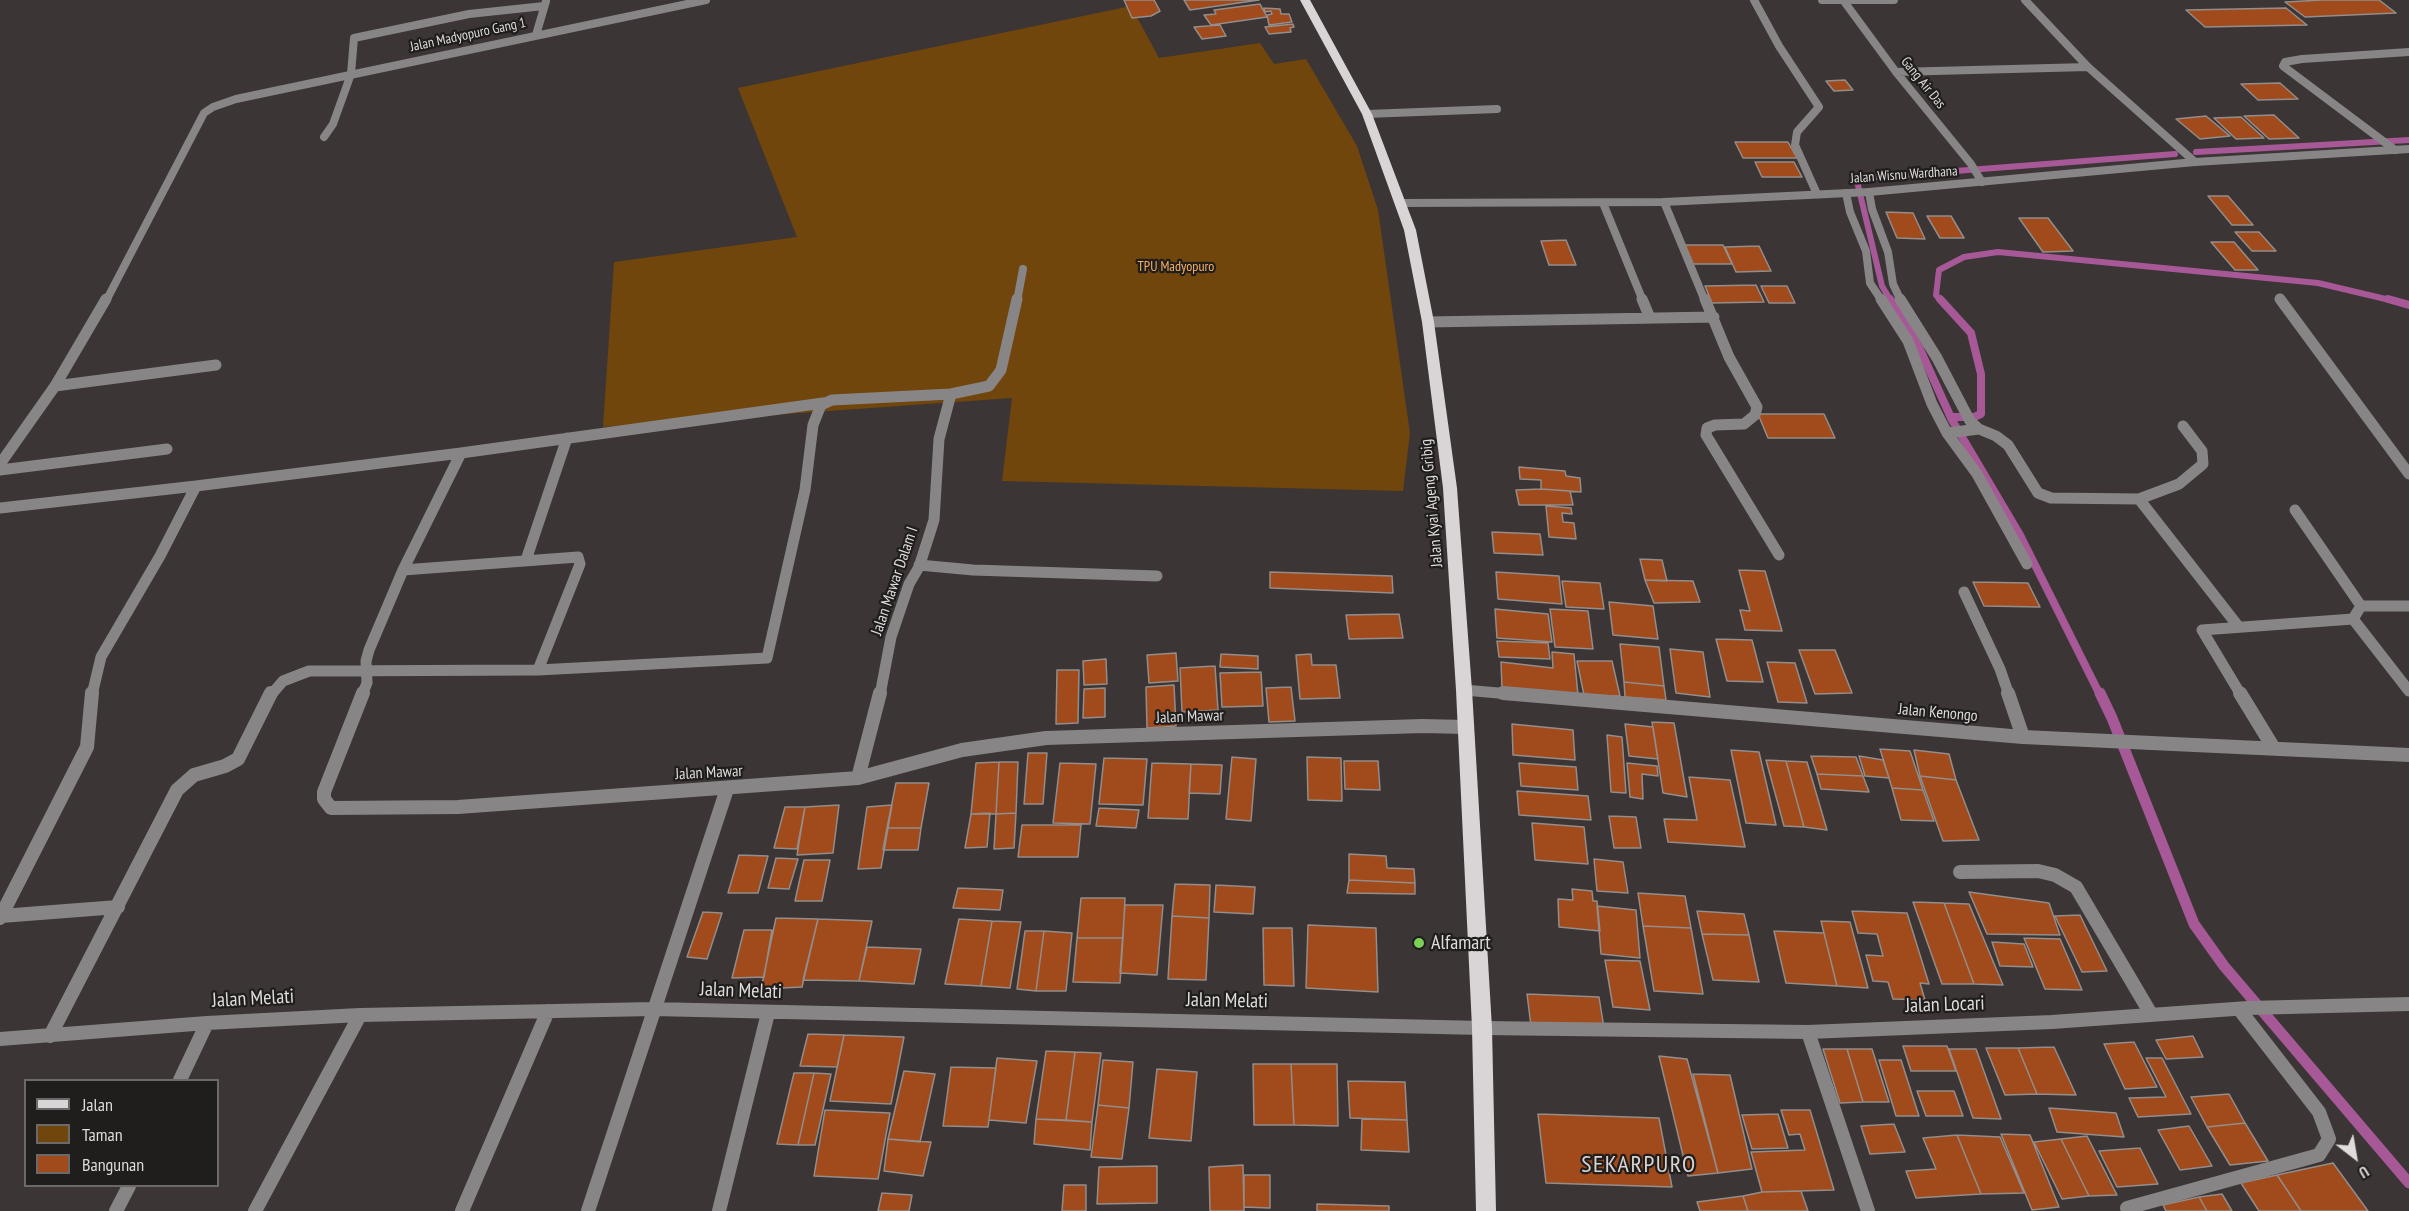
<!DOCTYPE html>
<html>
<head>
<meta charset="utf-8">
<style>
	body { margin:0 }
	#map { position:relative; width:2409px; height:1211px; overflow:hidden; background:#3b3535; font-family:"PT Sans Narrow",sans-serif }
	canvas { display:block }
	.legend { position:absolute; left:24px; top:1079px; width:195px; height:108px; box-sizing:border-box; background:#201d1d; border:2px solid #6c6969; margin:0; padding:8px 10px; list-style:none; font-size:18px; color:#dfdcdb }
	.legend li { display:flex; align-items:center; gap:12px; height:30px }
	.legend b { width:30px; border:2px solid #6c6969 }
	.north { position:absolute; left:2325px; top:1127px; width:60px; height:60px; -webkit-text-stroke:4px #201d1d; paint-order:stroke; rotate:149deg; font-size:16px; font-weight:700; line-height:24px; text-align:center; color:#dfdcdb }
	.north::after { content:''; display:block; margin:auto; width:21px; height:27px; background:#dfdcdb; clip-path:polygon(50% 0,100% 100%,50% 72%,0 100%) }
</style>
</head>
<body>
<div id="map">
<canvas width="2409" height="1211"></canvas>
<ul class="legend">
<li><b style="height:8px;background:#d9d4d5"></b>Jalan</li>
<li><b style="height:16px;background:#70460d"></b>Taman</li>
<li><b style="height:16px;background:#a14a1b"></b>Bangunan</li>
</ul>
<div class="north">U</div>
</div>
<script>
const context = document.querySelector('canvas').getContext('2d');
context.lineJoin = 'round';
function fill(path, color) { context.fillStyle = color; context.fill(path, 'evenodd'); }
const poly = rows => new Path2D(rows.map(r => 'M' + r).join(''));
function strokePath(path, color, width, dash) { context.strokeStyle = color; context.lineWidth = width; context.lineCap = dash ? 'butt' : 'round'; context.setLineDash(dash || []); context.stroke(path); }
function drawText(font, color, halo, rows, align = 'center') {
  context.font = font + ' "PT Sans Narrow",sans-serif'; context.lineWidth = 4.5; context.setLineDash([]); context.textBaseline = 'middle'; context.strokeStyle = halo; context.fillStyle = color; for (const [text, x, y, turn = 0] of rows) {
    context.save(); context.translate(x, y); context.rotate((+turn || 0) * Math.PI / 180); context.textAlign = isNaN(turn) ? turn : align; if (halo) context.strokeText(text, 0, 0); context.fillText(text, 0, 0); context.restore();
  }
}
const green = poly([
	[1131,6,1159,58,1260,43,1274,64,1306,59,1357,146,1378,210,1410,433,1403,491,1002,481,1012,398,603,427,614,262,797,237,738,88]
]);
const streamFar2 = poly([
	[2196,152,2409,140],
	[1891,301,1882,286,1857,181,1865,178,2175,154],
	[1941,301,1936,295,1939,270,1964,257,1998,252,2318,283,2394,301]
]);
const streamFar1 = poly([
	[1890,299,1919,347,1952,420,2020,535,2100,695],
	[1940,299,1971,333,1981,374,1981,414,1974,417,1951,417],
	[2388,299,2409,305]
]);
const stream = poly([
	[2100,693,2112,718,2194,924,2224,966,2409,1183]
]);
const building = poly([
	[1124,0,1154,0,1160,11,1151,16,1132,18,1124,0],
	[1184,0,1259,0,1190,10,1184,0],
	[2322,0,2379,0,2396,13,2305,17,2285,2,2322,0],
	[1260,4,1267,17,1211,25,1204,15,1216,14,1214,10,1260,4],
	[1264,8,1280,9,1281,14,1289,14,1292,22,1269,25,1267,15,1272,14,1271,11,1265,12,1264,8],
	[2286,8,2307,25,2205,27,2186,10,2286,8],
	[1293,24,1294,27,1290,28,1291,32,1269,34,1265,27,1293,24],
	[1220,25,1226,36,1202,39,1194,27,1220,25],
	[1845,80,1853,90,1834,91,1826,81,1845,80],
	[2280,83,2298,99,2258,100,2241,84,2280,83],
	[2274,115,2299,138,2269,139,2244,116,2274,115],
	[2206,116,2230,136,2200,139,2176,119,2206,116],
	[2241,117,2264,138,2236,139,2214,118,2241,117],
	[1735,142,1788,142,1797,158,1743,158,1735,142],
	[1755,162,1794,162,1802,177,1762,177,1755,162],
	[2208,196,2228,196,2253,225,2232,225,2208,196],
	[1886,212,1913,213,1925,239,1897,238,1886,212],
	[1927,216,1951,216,1964,238,1940,238,1927,216],
	[2019,218,2048,218,2073,251,2043,252,2019,218],
	[2235,232,2259,232,2276,251,2252,251,2235,232],
	[1566,240,1576,265,1549,265,1541,241,1566,240],
	[2211,242,2234,242,2258,270,2235,270,2211,242],
	[1685,245,1723,245,1732,264,1693,264,1685,245],
	[1759,246,1771,271,1736,272,1725,247,1759,246],
	[1756,285,1764,302,1712,303,1705,286,1756,285],
	[1761,286,1787,286,1795,303,1769,303,1761,286],
	[1758,414,1824,414,1835,438,1768,438,1758,414],
	[1519,467,1565,471,1566,476,1580,478,1581,492,1541,489,1541,480,1520,479,1519,467],
	[1541,489,1570,491,1573,505,1519,505,1516,490,1541,489],
	[1546,506,1571,508,1572,514,1562,513,1563,522,1574,523,1576,539,1549,537,1546,506],
	[1492,532,1540,534,1543,555,1494,553,1492,532],
	[1640,559,1662,560,1667,581,1645,580,1640,559],
	[1739,570,1765,571,1782,631,1745,630,1740,610,1750,611,1739,570],
	[1270,572,1392,576,1393,593,1270,588,1270,572],
	[1496,572,1559,576,1562,604,1498,599,1496,572],
	[1645,580,1693,581,1700,602,1654,603,1645,580],
	[1562,581,1600,583,1604,609,1566,607,1562,581],
	[1973,582,2028,583,2040,607,1984,606,1973,582],
	[1609,602,1653,606,1658,639,1613,635,1609,602],
	[1495,609,1548,614,1552,642,1497,638,1495,609],
	[1550,609,1588,611,1593,649,1555,647,1550,609],
	[1399,614,1403,638,1349,639,1346,615,1399,614],
	[1716,639,1752,640,1763,682,1727,681,1716,639],
	[1497,641,1548,643,1550,659,1499,657,1497,641],
	[1620,644,1659,647,1664,686,1624,682,1620,644],
	[1670,649,1703,652,1710,697,1676,693,1670,649],
	[1799,650,1835,650,1852,693,1815,694,1799,650],
	[1552,652,1574,654,1578,695,1502,689,1501,662,1553,668,1552,652],
	[1176,653,1178,681,1149,683,1147,655,1176,653],
	[1221,654,1258,656,1258,669,1220,667,1221,654],
	[1311,654,1312,665,1336,665,1340,698,1300,699,1296,655,1311,654],
	[1106,659,1107,684,1084,685,1083,661,1106,659],
	[1577,661,1612,661,1620,696,1584,695,1577,661],
	[1767,662,1795,663,1807,703,1778,702,1767,662],
	[1215,666,1218,710,1182,712,1180,668,1215,666],
	[1057,670,1079,670,1078,723,1056,724,1057,670],
	[1261,672,1263,706,1222,707,1220,673,1261,672],
	[1624,682,1664,686,1666,700,1625,697,1624,682],
	[1174,685,1176,726,1147,728,1146,687,1174,685],
	[1291,687,1295,721,1269,722,1266,688,1291,687],
	[1105,688,1105,717,1083,718,1084,689,1105,688],
	[1652,722,1674,723,1687,797,1663,793,1652,722],
	[1512,724,1573,730,1575,760,1513,755,1512,724],
	[1625,724,1653,727,1658,759,1629,756,1625,724],
	[1607,735,1622,737,1626,793,1611,792,1607,735],
	[1880,749,1910,751,1923,790,1892,788,1880,749],
	[1731,750,1759,752,1776,825,1746,823,1731,750],
	[1914,750,1949,754,1956,780,1920,776,1914,750],
	[1028,753,1047,753,1043,804,1024,804,1028,753],
	[1811,756,1856,757,1863,776,1817,774,1811,756],
	[1859,756,1883,760,1889,778,1865,776,1859,756],
	[1232,757,1256,759,1251,821,1226,819,1232,757],
	[1307,757,1341,758,1342,801,1308,800,1307,757],
	[1104,758,1147,759,1143,805,1099,804,1104,758],
	[1766,760,1786,761,1804,827,1784,826,1766,760],
	[1344,761,1378,761,1380,790,1345,789,1344,761],
	[1786,761,1807,762,1827,830,1804,827,1786,761],
	[999,762,996,814,971,814,976,763,999,762],
	[999,762,1018,762,1016,813,996,814,999,762],
	[1060,763,1096,764,1090,824,1053,823,1060,763],
	[1152,763,1191,764,1188,819,1148,818,1152,763],
	[1519,763,1576,767,1578,790,1521,786,1519,763],
	[1627,763,1657,766,1658,776,1642,774,1643,799,1630,797,1627,763],
	[1191,764,1222,765,1220,794,1189,793,1191,764],
	[1817,774,1863,776,1869,792,1821,789,1817,774],
	[1920,776,1956,780,1979,840,1943,841,1920,776],
	[1689,777,1730,780,1745,847,1668,842,1664,819,1697,820,1689,777],
	[896,783,929,783,921,828,887,828,896,783],
	[1892,788,1923,790,1934,821,1901,820,1892,788],
	[1517,791,1588,796,1591,820,1519,815,1517,791],
	[839,805,833,853,797,855,805,807,839,805],
	[892,805,881,868,858,869,867,807,892,805],
	[785,807,805,807,797,849,774,848,785,807],
	[1099,808,1139,810,1136,828,1096,826,1099,808],
	[990,813,987,847,965,848,971,814,990,813],
	[1016,813,1014,848,994,849,996,814,1016,813],
	[1609,816,1636,817,1641,848,1614,848,1609,816],
	[1532,823,1584,827,1588,864,1535,860,1532,823],
	[1022,825,1081,825,1078,857,1018,857,1022,825],
	[887,828,921,828,918,850,883,850,887,828],
	[1349,854,1386,856,1387,868,1414,869,1415,883,1349,880,1349,854],
	[739,855,768,856,758,893,728,893,739,855],
	[776,858,798,859,789,889,768,888,776,858],
	[1594,859,1623,862,1628,893,1597,891,1594,859],
	[804,860,830,860,822,901,795,901,804,860],
	[1349,880,1415,883,1415,894,1347,893,1349,880],
	[1175,884,1210,885,1209,918,1172,916,1175,884],
	[1216,885,1255,887,1253,914,1214,912,1216,885],
	[958,888,1003,890,1000,910,953,908,958,888],
	[1572,889,1592,891,1593,901,1597,901,1600,931,1559,927,1558,899,1573,900,1572,889],
	[1969,892,2049,903,2060,935,1987,934,1969,892],
	[1638,893,1685,896,1691,928,1643,926,1638,893],
	[1081,898,1125,898,1123,938,1077,938,1081,898],
	[1913,902,1944,903,1974,984,1942,984,1913,902],
	[1944,903,1969,904,2003,985,1974,984,1944,903],
	[1125,905,1163,905,1157,975,1120,973,1125,905],
	[1597,906,1636,910,1640,958,1601,954,1597,906],
	[1697,911,1744,914,1749,935,1702,934,1697,911],
	[1852,911,1907,913,1929,984,1920,983,1925,1000,1893,999,1888,982,1873,981,1866,955,1883,956,1877,934,1858,933,1852,911],
	[703,912,722,913,707,959,687,957,703,912],
	[2080,915,2107,971,2082,972,2055,916,2080,915],
	[1172,916,1209,918,1206,980,1168,979,1172,916],
	[776,918,818,919,802,987,761,989,776,918],
	[818,919,872,921,859,981,803,980,818,919],
	[959,919,992,921,981,986,945,984,959,919],
	[992,921,1021,922,1010,988,981,986,992,921],
	[1821,921,1850,922,1868,988,1837,986,1821,921],
	[1308,925,1376,928,1378,992,1306,988,1308,925],
	[1643,926,1691,928,1703,994,1654,991,1643,926],
	[1263,928,1292,928,1294,986,1264,985,1263,928],
	[744,930,772,930,764,977,732,978,744,930],
	[1025,931,1044,931,1036,991,1017,989,1025,931],
	[1044,931,1072,933,1066,991,1036,991,1044,931],
	[1774,931,1824,933,1837,986,1786,983,1774,931],
	[1702,934,1749,935,1759,982,1713,980,1702,934],
	[1077,938,1123,938,1120,983,1073,982,1077,938],
	[2024,938,2060,939,2082,990,2045,989,2024,938],
	[1992,942,2024,944,2033,967,2000,966,1992,942],
	[867,947,921,949,914,984,859,981,867,947],
	[1605,960,1640,961,1650,1010,1613,1007,1605,960],
	[1527,994,1599,997,1604,1028,1531,1026,1527,994],
	[808,1034,844,1035,837,1067,800,1066,808,1034],
	[844,1035,904,1037,891,1104,830,1101,844,1035],
	[2193,1036,2203,1057,2166,1059,2156,1040,2193,1036],
	[2134,1042,2157,1087,2125,1089,2104,1044,2134,1042],
	[1903,1046,1947,1046,1956,1071,1911,1071,1903,1046],
	[2054,1047,2076,1095,2037,1094,2018,1048,2054,1047],
	[1986,1048,2018,1048,2037,1094,2005,1095,1986,1048],
	[1823,1049,1847,1049,1863,1102,1840,1103,1823,1049],
	[1847,1049,1872,1049,1889,1102,1863,1102,1847,1049],
	[1949,1049,1976,1049,2001,1119,1973,1118,1949,1049],
	[1046,1051,1075,1052,1066,1120,1036,1119,1046,1051],
	[1075,1052,1101,1053,1092,1122,1066,1120,1075,1052],
	[1659,1056,1687,1059,1718,1173,1688,1176,1659,1056],
	[997,1058,1037,1061,1026,1123,989,1120,997,1058],
	[2146,1058,2162,1058,2191,1114,2138,1117,2129,1098,2166,1097,2146,1058],
	[1103,1060,1133,1062,1129,1108,1098,1105,1103,1060],
	[1879,1060,1901,1060,1919,1116,1896,1116,1879,1060],
	[1253,1064,1291,1064,1294,1125,1254,1125,1253,1064],
	[1291,1064,1337,1064,1338,1126,1294,1125,1291,1064],
	[951,1067,996,1068,988,1127,943,1126,951,1067],
	[1157,1069,1197,1072,1191,1141,1149,1138,1157,1069],
	[904,1071,935,1074,920,1142,888,1139,904,1071],
	[794,1073,814,1073,798,1145,777,1144,794,1073],
	[814,1073,831,1074,815,1145,798,1145,814,1073],
	[1693,1074,1730,1075,1752,1169,1718,1173,1693,1074],
	[1348,1081,1405,1082,1407,1120,1350,1118,1348,1081],
	[1917,1091,1954,1091,1963,1116,1926,1116,1917,1091],
	[2229,1094,2245,1123,2207,1127,2191,1097,2229,1094],
	[1098,1105,1129,1108,1122,1159,1091,1157,1098,1105],
	[2049,1108,2116,1113,2124,1137,2057,1132,2049,1108],
	[825,1110,890,1113,878,1179,814,1176,825,1110],
	[1781,1110,1810,1110,1834,1190,1762,1192,1751,1152,1805,1150,1800,1134,1789,1135,1781,1110],
	[1538,1114,1659,1118,1672,1187,1546,1183,1538,1114],
	[1778,1114,1788,1148,1752,1149,1742,1115,1778,1114],
	[1036,1119,1092,1122,1090,1150,1034,1144,1036,1119],
	[1362,1119,1407,1120,1409,1152,1361,1150,1362,1119],
	[2245,1123,2268,1161,2230,1165,2207,1127,2245,1123],
	[1894,1124,1905,1152,1870,1154,1861,1126,1894,1124],
	[2189,1126,2212,1166,2180,1170,2158,1130,2189,1126],
	[2001,1134,2030,1135,2059,1207,2032,1210,2001,1134],
	[1957,1135,1981,1194,1916,1198,1906,1171,1936,1169,1923,1138,1957,1135],
	[1957,1135,2000,1137,2024,1193,1981,1194,1957,1135],
	[2087,1136,2117,1195,2089,1196,2061,1139,2087,1136],
	[888,1139,931,1142,923,1176,884,1171,888,1139],
	[2061,1139,2089,1196,2062,1199,2034,1142,2061,1139],
	[2140,1148,2158,1184,2117,1187,2099,1151,2140,1148],
	[2333,1163,2368,1211,2301,1211,2277,1175,2333,1163],
	[1243,1165,1244,1211,1210,1211,1209,1167,1243,1165],
	[1157,1166,1157,1203,1097,1204,1099,1167,1157,1166],
	[1244,1175,1270,1175,1270,1208,1244,1207,1244,1175],
	[2277,1175,2301,1211,2259,1211,2241,1183,2277,1175],
	[1064,1185,1086,1185,1086,1211,1062,1211,1064,1185],
	[1801,1191,1808,1211,1748,1211,1743,1196,1762,1192,1801,1191],
	[882,1193,912,1195,909,1211,878,1211,882,1193],
	[2222,1194,2232,1211,2207,1211,2199,1197,2222,1194],
	[1743,1196,1748,1211,1700,1211,1697,1202,1743,1196],
	[2199,1197,2207,1211,2166,1211,2163,1205,2199,1197],
	[1317,1204,1389,1206,1389,1211,1317,1211,1317,1204]
]);
const minorFar2 = poly([
	[1754,0,1779,46,1819,107,1797,132,1795,145,1817,194],
	[1822,0,1894,0],
	[1843,0,1896,72,1971,164,1982,182],
	[2025,0,2088,67,2195,162],
	[536,35,546,1],
	[1896,72,2088,67],
	[1367,114,1497,109],
	[324,137,333,124,351,74,354,38,469,14,544,6],
	[2395,150,2283,66,2285,62,2302,59,2409,52],
	[1869,192,1872,209,1888,252,1893,284,1901,301],
	[1846,193,1850,212,1866,251,1870,283,1882,301],
	[1664,202,1705,301],
	[1603,203,1643,301],
	[2280,299,2281,301],
	[106,301,204,113,213,107,236,99,706,0],
	[1017,301,1023,269]
]);
const minorFar1 = poly([
	[1642,299,1650,318],
	[1705,299,1729,357,1757,407,1755,415,1744,424,1715,425,1707,428,1706,435,1779,555],
	[1881,299,1908,341,1932,404,1947,433,1977,474,2027,564],
	[1900,299,1937,358,1970,421,1979,429,1996,436,2008,445,2038,493,2051,498,2139,499,2179,484,2203,464,2202,451,2183,426],
	[2280,299,2409,474],
	[1428,322,1714,317],
	[55,386,216,365],
	[1947,433,1979,429],
	[461,453,823,403],
	[0,464,55,386,106,299],
	[0,470,167,449],
	[2139,499,2238,626],
	[0,508,196,486],
	[2295,510,2361,606,2353,619],
	[526,560,567,438],
	[919,565,973,570,1157,576],
	[403,570,578,557,580,564,538,670],
	[1964,592,2000,669,2009,695],
	[2361,606,2409,606],
	[2353,619,2409,691],
	[1464,690,1521,695],
	[92,695,101,657,160,556,196,486,461,453,403,570,369,650,366,661,367,683,362,695],
	[271,695,283,681,309,671,538,670,767,658,805,490,813,425,821,405,832,400,951,394,989,386,1001,370,1017,299],
	[880,695,891,637,909,584,919,567,934,520,939,439,951,394],
	[2241,695,2202,630,2353,619]
]);
const minor = poly([
	[363,693,324,792,324,799,331,808,458,807,858,778,962,750,1046,738,1422,726,1466,727],
	[1503,693,2023,737,2409,755],
	[2008,693,2023,737],
	[2240,693,2273,747],
	[858,778,880,693],
	[1960,872,2038,871,2055,875,2076,887,2151,1014],
	[1,916,118,907],
	[0,918,87,747,92,693],
	[1808,1032,1868,1211],
	[50,1036,177,790,194,775,225,766,238,759,271,693],
	[0,1039,207,1023,360,1015,653,1009,1482,1028],
	[180,1080,207,1023],
	[2127,1208,2319,1155,2329,1139,2319,1112,2239,1009],
	[116,1211,129,1186],
	[255,1211,360,1015],
	[462,1211,548,1011],
	[588,1211,727,789],
	[719,1211,768,1013]
]);
const tertiaryFar1 = poly([
	[1400,203,1664,202,1869,192,2195,162,2409,149]
]);
const tertiary = poly([
	[1482,1028,1808,1032,2052,1022,2248,1008,2409,1004]
]);
const primary = poly([
	[1300,0,1310,0,1372,114,1416,230,1434,322,1457,488,1472,690,1492,1028,1496,1211,1476,1211,1472,1028,1456,690,1443,488,1422,322,1404,230,1362,114,1300,0]
]);
const markers = [
	[1419,943,6,"#7bd156"]
];
const farStreetnames = [
	["Jalan Madyopuro Gang 1",468,35,-12],
	["Gang Air Das",1923,83,51],
	["Jalan Wisnu Wardhana",1904,175,-4]
];
const farParknames = [
	["TPU Madyopuro",1176,267]
];
const streetNames = [
	["Jalan Kyai Ageng Gribig",1432,503,-95],
	["Jalan Mawar Dalam I",895,581,-71],
	["Jalan Kenongo",1938,713,5],
	["Jalan Mawar",1190,717,-2],
	["Jalan Mawar",709,773,-3]
];
const nearPoinames = [
	["Alfamart",1431,943]
];
const nearStreetnames = [
	["Jalan Melati",741,991,2],
	["Jalan Melati",253,999,-3],
	["Jalan Melati",1227,1001,1],
	["Jalan Locari",1945,1005,-2]
];
const nearQuarternames = [
	["SEKARPURO",1639,1165]
];
fill(green, '#70460d');
strokePath(streamFar2, '#a75896', 6);
strokePath(streamFar1, '#a75896', 8);
strokePath(stream, '#a75896', 11);
fill(building, '#a14a1b');
strokePath(building, '#938d8b', 1.5);
strokePath(minorFar2, '#888586', 8);
strokePath(minorFar1, '#888586', 11);
strokePath(minor, '#888586', 14);
strokePath(tertiaryFar1, '#888586', 8);
strokePath(tertiary, '#888586', 14);
fill(primary, '#d9d4d5');
for (const [x, y, r, color] of markers) { const dot = new Path2D(); dot.arc(x, y, r, 0, 2 * Math.PI); context.fillStyle = color; context.fill(dot); strokePath(dot, '#201d1d', 2); }
drawText('14px', '#dfdcdb', '#201d1d', farStreetnames);
drawText('14px', '#f7b05f', '#201d1d', farParknames);
drawText('16px', '#dfdcdb', '#201d1d', streetNames);
drawText('20px', '#dfdcdb', '#201d1d', nearPoinames, 'left');
drawText('20px', '#dfdcdb', '#201d1d', nearStreetnames);
context.letterSpacing = '1.5px';
drawText('24px', '#d9d2d1', '#201d1d', nearQuarternames);
context.letterSpacing = '0px';
</script>
</body>
</html>
